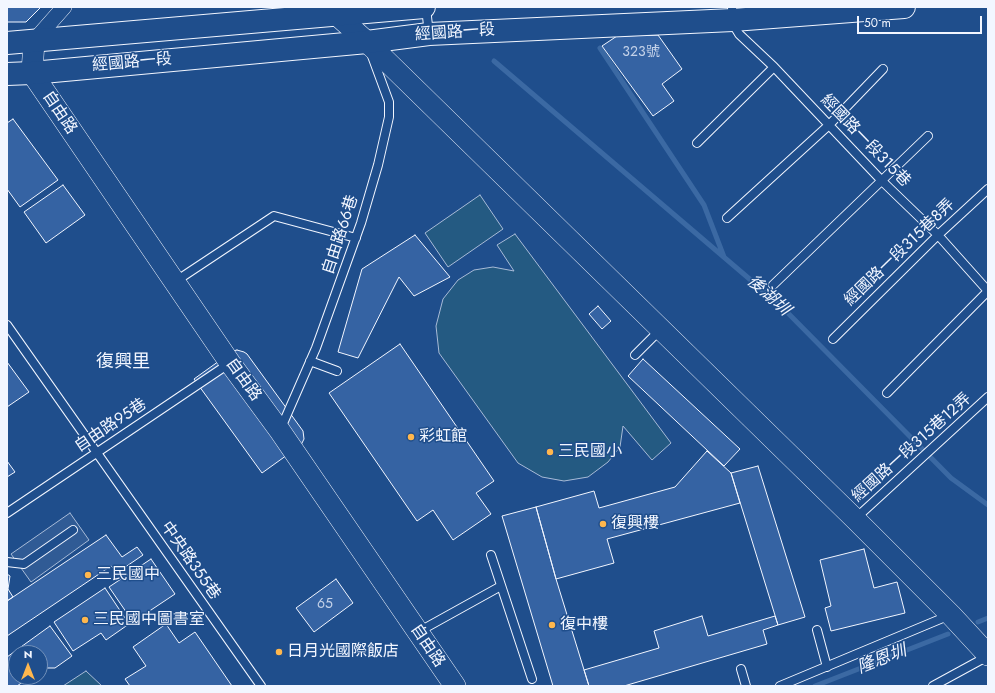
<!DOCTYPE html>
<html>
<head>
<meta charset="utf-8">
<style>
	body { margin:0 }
	#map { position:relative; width:995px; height:693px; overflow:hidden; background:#1f4e8c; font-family:Jost,sans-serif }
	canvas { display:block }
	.frame { position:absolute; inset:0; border:8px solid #f2f6ff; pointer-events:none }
	.north { position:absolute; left:8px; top:645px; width:40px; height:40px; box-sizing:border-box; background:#1f4e8c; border:1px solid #7391ba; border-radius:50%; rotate:0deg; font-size:11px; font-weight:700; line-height:16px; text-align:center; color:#f2f6ff }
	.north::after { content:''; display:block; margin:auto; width:14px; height:18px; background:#ffb74d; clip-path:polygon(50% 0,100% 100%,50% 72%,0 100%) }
	.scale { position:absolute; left:857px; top:16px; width:125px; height:18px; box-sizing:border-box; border:2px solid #f2f6ff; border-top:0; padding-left:5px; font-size:12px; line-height:14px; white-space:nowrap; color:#f2f6ff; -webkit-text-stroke:3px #1f4e8c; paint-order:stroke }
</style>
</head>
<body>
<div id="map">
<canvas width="995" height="693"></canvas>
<div class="frame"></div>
<div class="north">N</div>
<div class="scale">50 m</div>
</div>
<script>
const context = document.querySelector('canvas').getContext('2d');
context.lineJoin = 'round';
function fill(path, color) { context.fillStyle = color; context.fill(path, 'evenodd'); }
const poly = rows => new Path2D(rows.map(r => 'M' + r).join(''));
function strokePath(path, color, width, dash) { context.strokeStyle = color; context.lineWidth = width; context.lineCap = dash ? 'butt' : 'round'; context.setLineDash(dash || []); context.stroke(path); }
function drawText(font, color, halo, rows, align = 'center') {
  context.font = font + ' Jost,"Noto Sans TC",sans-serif'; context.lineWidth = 3; context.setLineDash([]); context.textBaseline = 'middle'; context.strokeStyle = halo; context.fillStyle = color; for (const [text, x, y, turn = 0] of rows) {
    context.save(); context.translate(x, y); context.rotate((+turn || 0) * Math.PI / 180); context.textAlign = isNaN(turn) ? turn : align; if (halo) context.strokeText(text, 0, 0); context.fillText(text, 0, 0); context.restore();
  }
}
const green = poly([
	[480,195,503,229,448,267,425,233,480,195],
	[515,234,671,443,652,460,623,426,620,447,608,462,588,477,564,481,542,477,518,463,439,353,436,326,443,299,458,280,474,270,493,267,514,271,497,245,515,234],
	[86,671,102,686,63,686,86,671]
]);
const parking = poly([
	[70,513,89,540,31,582,11,554,70,513]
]);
const stream = poly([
	[600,48,704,205,724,257],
	[494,61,780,305,951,478,988,505],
	[978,622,988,618],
	[815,686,948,634]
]);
const building = poly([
	[7,7,41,7,26,22,7,22,7,7],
	[658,35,682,69,662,84,674,101,653,116,602,46,617,36,658,35],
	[13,119,58,180,20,207,7,189,7,123,13,119],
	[63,185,85,215,46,243,24,212,63,185],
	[415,235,450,277,414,296,399,277,358,358,338,352,362,269,415,235],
	[598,306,611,321,602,329,589,314,598,306],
	[400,344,494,481,476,493,491,514,453,540,433,510,417,521,329,393,400,344],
	[237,350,244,352,247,354,303,431,304,439,301,445,262,473,194,379,233,351,237,350],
	[643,359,740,449,724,466,628,376,643,359],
	[7,362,29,392,7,407,7,362],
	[707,451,731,473,740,503,607,539,614,563,556,579,536,507,594,491,599,508,675,487,707,451],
	[7,461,15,472,7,477,7,461],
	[758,466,805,617,778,625,731,473,758,466],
	[536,507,556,579,589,686,553,686,502,516,536,507],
	[106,535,122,557,137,547,143,555,118,572,111,566,7,636,7,601,106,535],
	[864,549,874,588,897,582,905,613,831,631,825,608,831,606,820,560,864,549],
	[151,559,175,594,133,622,109,587,151,559],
	[7,574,10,576,8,589,13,597,7,601,7,574],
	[336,579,353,603,314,632,296,608,336,579],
	[105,588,129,624,106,640,101,633,73,651,54,622,105,588],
	[702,616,708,636,775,616,778,625,763,630,767,644,624,686,589,686,584,670,659,648,654,631,702,616],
	[166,624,179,643,195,632,232,686,130,686,125,679,146,666,133,647,166,624],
	[50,626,72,656,55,668,43,668,40,670,40,653,16,653,16,677,30,677,17,686,7,686,7,657,50,626]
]);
const lane = poly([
	[732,7,733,24,739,34,774,67,882,181,938,235,988,291],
	[426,8,429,34],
	[697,143,774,67],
	[727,218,829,125,883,69],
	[176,281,274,216,356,238],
	[773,285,928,136],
	[7,325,261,686],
	[833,339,938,235,988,189],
	[635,355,660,330],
	[310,361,337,371],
	[887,393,988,291],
	[281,428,316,348,361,223,378,165,389,117,389,102,372,56],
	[7,513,230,363],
	[856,518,988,397],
	[491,555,532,679],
	[7,562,24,564,73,530],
	[817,630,827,667],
	[418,632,501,586],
	[741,669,746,686],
	[780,686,950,615],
	[933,686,988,656]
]);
const street = poly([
	[34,41,64,7]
]);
const secondary = poly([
	[328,7,367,42,855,519,951,615,988,655],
	[34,41,32,73,230,363,280,431,455,686]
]);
const primary = poly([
	[7,43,424,7],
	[7,74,32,73,367,42,429,34,733,20,904,7]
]);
const markers = [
	[411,437,4,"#ffb74d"],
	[550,452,4,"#ffb74d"],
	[603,524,4,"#ffb74d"],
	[88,575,4,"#ffb74d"],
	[85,620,4,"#ffb74d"],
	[552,625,4,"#ffb74d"],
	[279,652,4,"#ffb74d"]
];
const numberNames = [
	["323號",641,53],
	["65",325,605]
];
const streetNames = [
	["經國路一段",455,33,-4],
	["經國路一段",132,63,-5],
	["自由路",59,113,56],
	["經國路一段315巷",865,141,46],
	["自由路66巷",341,235,-72],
	["經國路一段315巷8弄",900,253,-44],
	["自由路",243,380,54],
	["自由路95巷",111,426,-34],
	["經國路一段315巷12弄",912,448,-42],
	["中央路355巷",190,561,55],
	["自由路",427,646,56]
];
const poiNames = [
	["彩虹館",419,437],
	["三民國小",558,452],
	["復興樓",611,524],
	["三民國中",96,575],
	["三民國中圖書室",93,620],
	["復中樓",560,625],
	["日月光國際飯店",287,652]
];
const waterNames = [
	["後湖圳",768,296,42],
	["隆恩圳",882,660,-21]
];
const quarterNames = [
	["復興里",123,363]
];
fill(green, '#245a82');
strokePath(green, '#a8bbd7', 1);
fill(parking, '#305b95');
strokePath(parking, '#a8bbd7', 1);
strokePath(stream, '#3b69a3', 5);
fill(building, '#3563a3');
strokePath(building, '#f2f6ff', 1);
strokePath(lane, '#f2f6ff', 10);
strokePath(street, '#f2f6ff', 16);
strokePath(secondary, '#f2f6ff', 22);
strokePath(primary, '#f2f6ff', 24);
strokePath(lane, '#1f4e8c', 8);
strokePath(street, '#1f4e8c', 15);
strokePath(secondary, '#1f4e8c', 21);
strokePath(primary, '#1f4e8c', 22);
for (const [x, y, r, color] of markers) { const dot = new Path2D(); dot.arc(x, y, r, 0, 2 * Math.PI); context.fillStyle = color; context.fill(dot); strokePath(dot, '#1f4e8c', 1.5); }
drawText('14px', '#c3d1e8', null, numberNames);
drawText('16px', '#f2f6ff', '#1f4e8c', streetNames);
drawText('16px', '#f2f6ff', '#1f4e8c', poiNames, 'left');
drawText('italic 17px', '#f2f6ff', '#1f4e8c', waterNames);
drawText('18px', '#f2f6ff', '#1f4e8c', quarterNames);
</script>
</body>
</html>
